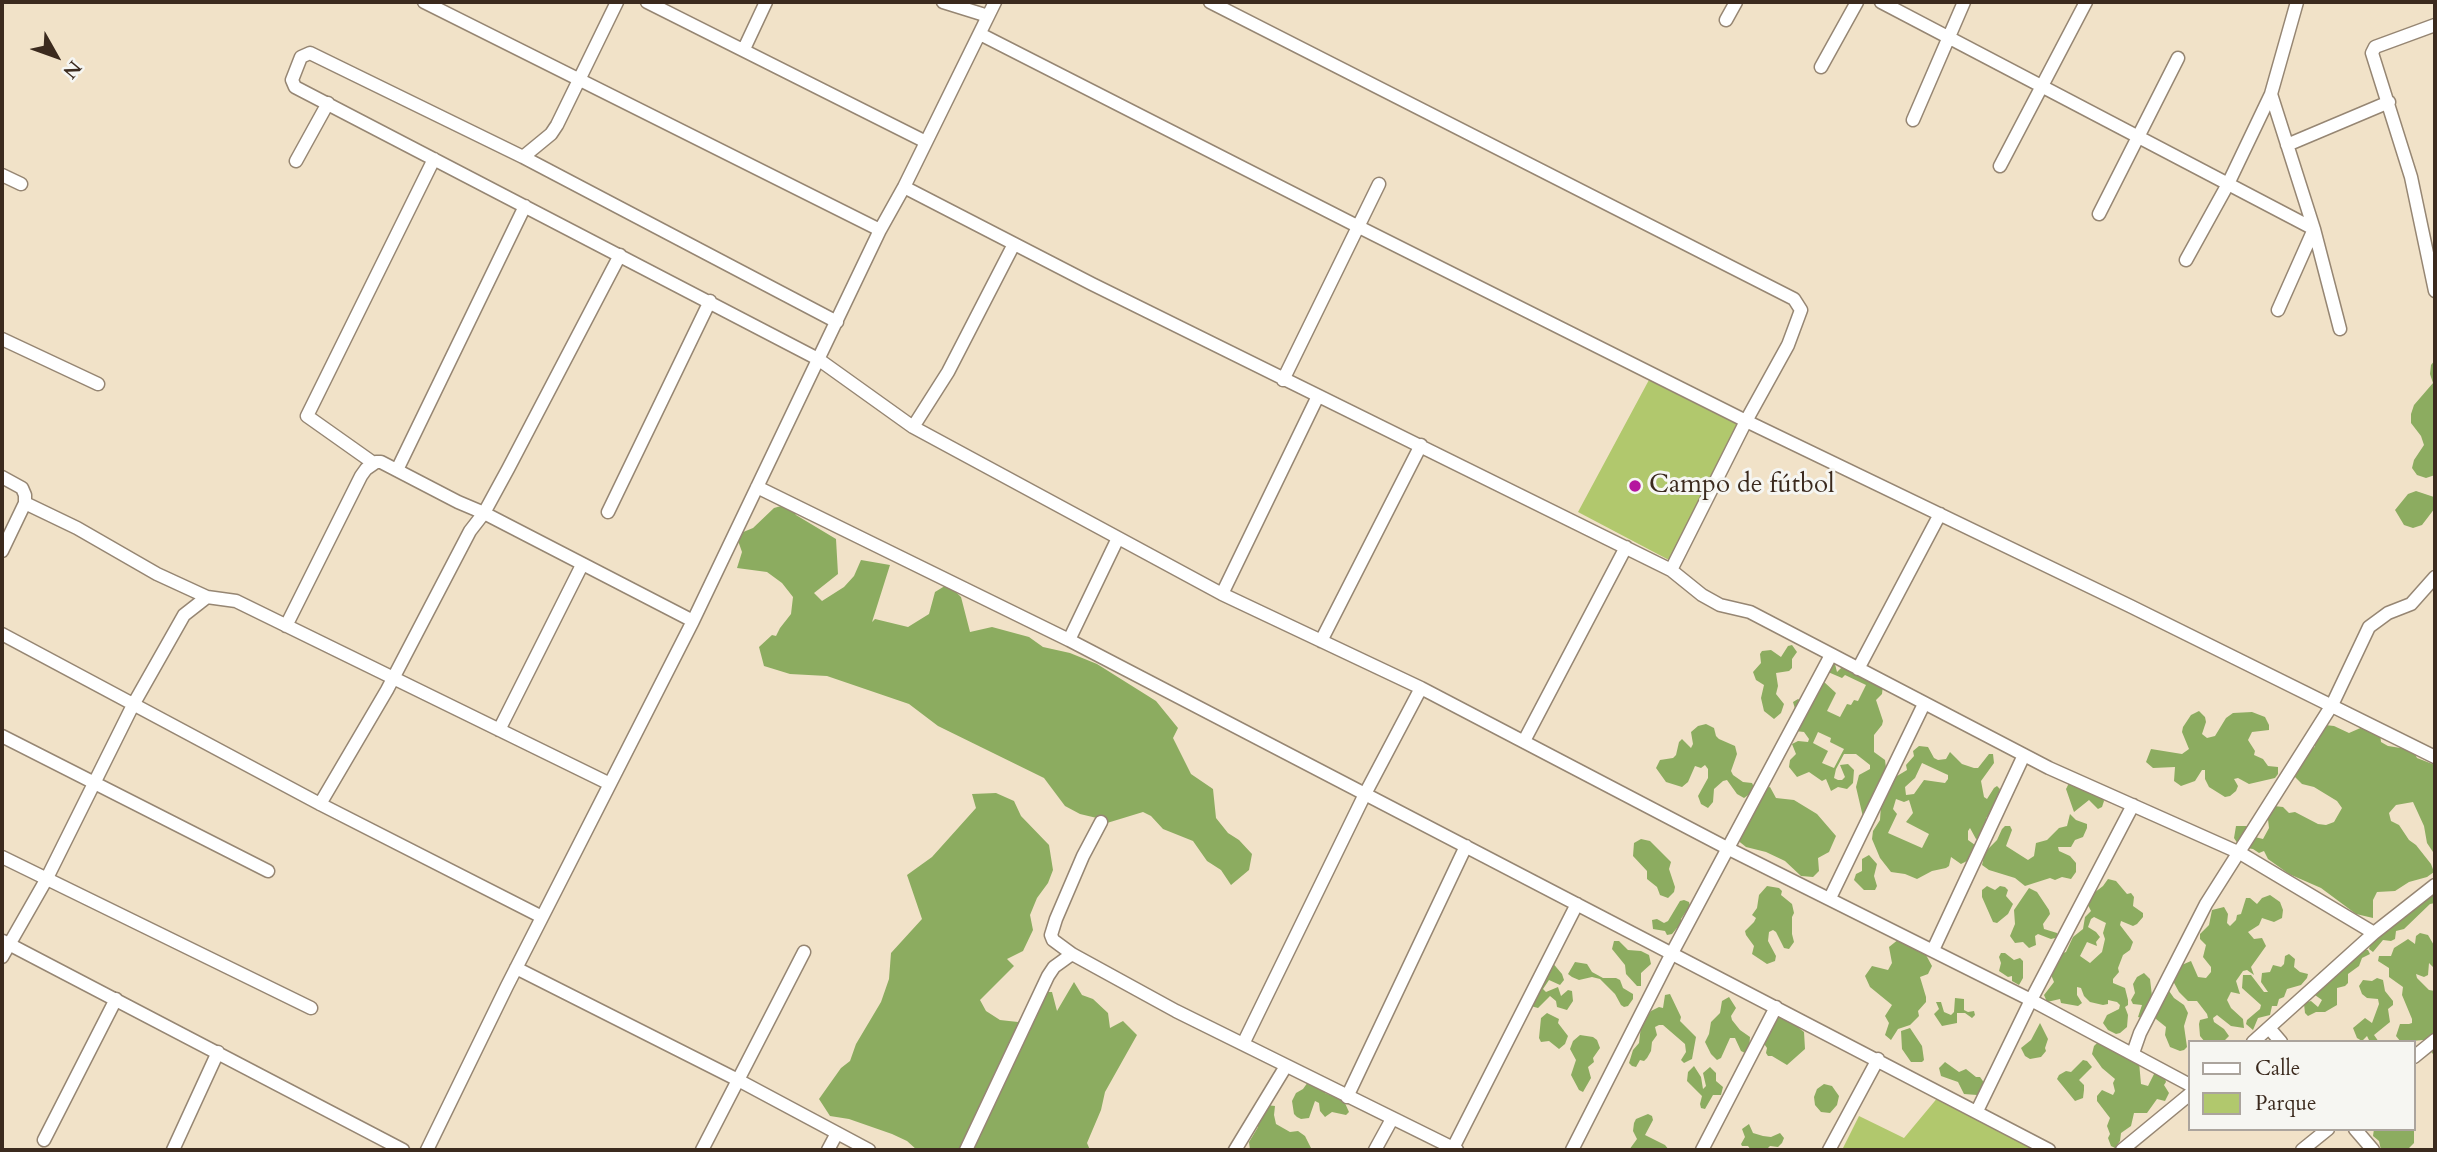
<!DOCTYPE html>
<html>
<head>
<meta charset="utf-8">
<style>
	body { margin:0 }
	#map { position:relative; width:2437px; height:1152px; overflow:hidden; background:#f1e2c8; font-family:Cardo,serif }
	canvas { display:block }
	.frame { position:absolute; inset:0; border:4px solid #3b2a1e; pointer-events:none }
	.legend { position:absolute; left:2188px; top:1040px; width:228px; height:91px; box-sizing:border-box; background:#f6f6f2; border:2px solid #aba49d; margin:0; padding:9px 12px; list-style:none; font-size:21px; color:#3b2a1e }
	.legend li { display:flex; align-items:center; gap:14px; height:35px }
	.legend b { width:35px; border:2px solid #aba49d }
	.north { position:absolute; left:21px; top:21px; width:70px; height:70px; -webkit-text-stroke:5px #f6f6f2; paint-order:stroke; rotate:130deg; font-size:19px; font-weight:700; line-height:28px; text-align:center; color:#3b2a1e }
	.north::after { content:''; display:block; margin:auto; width:24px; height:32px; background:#3b2a1e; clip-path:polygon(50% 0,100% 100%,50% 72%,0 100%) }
</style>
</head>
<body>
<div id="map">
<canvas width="2437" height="1152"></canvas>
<div class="frame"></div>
<ul class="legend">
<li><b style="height:9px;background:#fff"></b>Calle</li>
<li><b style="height:19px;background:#b1c86d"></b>Parque</li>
</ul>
<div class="north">N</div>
</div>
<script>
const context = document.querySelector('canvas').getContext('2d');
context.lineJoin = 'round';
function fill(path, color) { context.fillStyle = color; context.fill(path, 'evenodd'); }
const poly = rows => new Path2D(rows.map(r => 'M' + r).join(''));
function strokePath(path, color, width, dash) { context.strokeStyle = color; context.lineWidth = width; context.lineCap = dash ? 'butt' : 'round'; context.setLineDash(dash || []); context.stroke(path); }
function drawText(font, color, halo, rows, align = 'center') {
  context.font = font + ' Cardo,serif'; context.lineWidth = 6; context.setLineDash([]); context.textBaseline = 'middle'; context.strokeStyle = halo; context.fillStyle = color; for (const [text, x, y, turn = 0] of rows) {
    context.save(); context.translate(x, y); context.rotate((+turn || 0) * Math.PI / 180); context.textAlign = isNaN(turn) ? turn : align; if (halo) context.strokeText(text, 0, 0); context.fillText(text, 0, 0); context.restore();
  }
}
const green = poly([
	[1650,378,1739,424,1669,560,1578,512],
	[1939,1096,2039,1150,1842,1150,1859,1116,1904,1138]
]);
const forest = poly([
	[2435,360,2435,475,2426,478,2417,475,2412,468,2414,460,2424,445,2421,436,2411,423,2411,414,2414,405,2433,383,2430,374,2431,365],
	[2416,491,2434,497,2435,508,2422,525,2413,528,2404,525,2395,510,2408,494],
	[781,506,791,507,796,515,836,539,838,574,814,593,822,601,844,587,854,576,861,560,890,565,872,622,875,619,908,627,929,614,935,592,948,584,961,597,970,632,992,627,1029,637,1043,647,1070,653,1097,664,1156,701,1178,728,1173,738,1191,774,1213,789,1216,818,1228,833,1239,840,1252,854,1249,870,1231,885,1221,870,1207,861,1193,841,1163,829,1151,816,1143,812,1107,823,1101,819,1080,814,1065,806,1044,778,938,726,909,704,827,676,790,674,764,666,759,647,772,635,776,636,780,628,791,614,793,597,782,583,767,572,737,568,742,552,736,535,753,528,774,508],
	[1792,645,1797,652,1792,659,1792,668,1789,671,1776,673,1778,686,1776,694,1784,704,1781,713,1774,719,1764,711,1761,698,1764,685,1756,680,1753,672,1761,663,1760,654,1762,651,1771,650,1781,657,1788,646],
	[1834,660,1837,672,1842,667,1883,685,1882,694,1876,700,1883,721,1882,725,1874,735,1874,752,1885,760,1886,768,1863,817,1856,787,1859,775,1870,769,1870,765,1856,754,1844,754,1836,769,1834,778,1838,780,1842,780,1845,777,1840,765,1848,764,1854,770,1853,783,1847,789,1838,787,1831,791,1826,779,1822,781,1809,772,1797,777,1789,767,1790,760,1796,754,1792,744,1798,741,1808,742,1809,739,1804,732,1795,731,1796,712,1793,702,1798,699,1810,706,1813,697,1807,685],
	[1828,672,1842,678,1845,675,1866,685,1858,701,1854,700,1851,705,1847,704,1840,717,1827,711,1836,693,1823,681],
	[1818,732,1831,738,1830,742,1844,749,1834,768,1822,763,1828,751,1813,743],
	[2199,711,2205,717,2206,722,2202,734,2207,738,2215,736,2226,718,2233,713,2252,712,2265,717,2269,725,2269,730,2252,732,2248,740,2255,751,2254,755,2263,759,2268,766,2278,767,2278,774,2275,778,2249,784,2238,778,2234,779,2238,786,2236,791,2230,796,2225,797,2209,787,2205,779,2205,770,2202,770,2195,781,2181,786,2174,781,2175,767,2153,768,2146,762,2151,749,2182,754,2189,749,2182,732,2183,727,2191,715],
	[1706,724,1714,728,1716,736,1719,739,1735,746,1737,754,1731,771,1733,775,1743,782,1752,783,1754,787,1754,791,1744,798,1737,794,1727,780,1723,781,1714,789,1713,802,1708,808,1701,804,1698,796,1708,778,1708,769,1705,765,1701,768,1695,766,1688,782,1682,787,1666,782,1656,768,1660,760,1673,758,1676,755,1679,742,1682,739,1691,748,1693,744,1691,732,1698,726],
	[2325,725,2334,726,2349,733,2365,726,2380,733,2381,742,2388,746,2413,750,2417,758,2435,765,2435,855,2427,843,2424,826,2413,802,2396,805,2389,813,2391,821,2399,825,2409,840,2416,845,2431,864,2434,872,2427,877,2409,882,2395,891,2377,892,2373,900,2373,918,2356,914,2321,888,2289,874,2268,859,2264,851,2259,853,2253,849,2240,847,2234,838,2236,826,2246,826,2250,827,2251,836,2263,839,2269,828,2267,811,2274,806,2283,807,2289,813,2295,812,2318,824,2326,825,2334,822,2342,808,2337,801,2314,787,2302,784,2294,776,2304,750,2315,747,2313,740],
	[1919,746,1928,747,1934,758,1938,760,1946,759,1950,752,1962,764,1974,768,1978,768,1989,754,1993,754,1994,763,1981,781,1984,797,1987,799,1994,788,1997,786,2000,789,1993,812,1986,818,1987,827,1980,838,1976,839,1970,828,1968,831,1968,840,1975,845,1976,849,1969,860,1961,864,1951,857,1949,866,1946,868,1932,871,1917,879,1905,874,1891,872,1880,858,1872,839,1873,831,1880,820,1881,805,1892,779,1907,770,1906,765,1914,756,1913,751],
	[1922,763,1948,775,1948,779,1945,783,1924,780,1914,794,1906,795,1905,787,1915,778],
	[1896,799,1904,802,1909,800,1913,813,1906,822,1929,834,1922,848,1888,833,1897,814,1893,809],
	[2069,783,2101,794,2104,801,2102,807,2098,809,2089,800,2074,812,2066,789],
	[1770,787,1776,798,1794,800,1817,814,1836,836,1829,852,1818,858,1819,871,1813,877,1801,876,1785,861,1766,852,1746,847,1736,839,1741,811,1766,788],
	[996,793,1014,801,1021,816,1049,845,1053,870,1048,883,1037,898,1030,915,1033,930,1023,951,1007,959,1014,966,980,1000,986,1011,1000,1020,1018,1022,1040,992,1052,992,1057,1011,1074,982,1082,995,1093,999,1108,1013,1110,1028,1123,1021,1137,1035,1105,1092,1101,1110,1087,1143,1090,1150,917,1150,907,1141,892,1134,849,1119,830,1116,819,1099,841,1068,850,1061,856,1044,881,1002,889,979,891,953,922,919,907,875,932,857,976,808,972,794],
	[2070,814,2076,820,2087,824,2087,828,2083,837,2075,840,2071,847,2058,847,2059,851,2070,856,2076,863,2076,872,2071,879,2062,877,2055,880,2050,878,2025,886,2015,878,1989,870,1982,865,1985,852,1997,840,2002,829,2005,826,2010,826,2012,830,2006,846,2028,860,2034,856,2036,843,2047,840,2059,828,2067,826],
	[1641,839,1650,841,1671,862,1669,869,1675,887,1674,892,1668,898,1660,895,1657,887,1647,879,1647,871,1633,856,1634,843],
	[1869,855,1877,864,1874,876,1877,886,1875,890,1864,890,1854,880,1856,874,1862,871,1862,859],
	[2108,879,2116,881,2127,894,2131,893,2134,897,2133,906,2143,913,2143,917,2137,924,2133,926,2121,921,2120,925,2133,942,2130,950,2123,955,2118,968,2119,972,2113,979,2113,983,2125,988,2128,1000,2128,1005,2125,1007,2128,1015,2127,1027,2120,1033,2116,1034,2108,1030,2103,1023,2107,1015,2119,1009,2120,1005,2117,1002,2108,1000,2108,1004,2103,1005,2090,1002,2084,996,2081,988,2077,987,2077,995,2082,1003,2078,1006,2061,1003,2060,999,2047,1002,2044,995,2054,982,2049,970,2060,954,2066,952,2073,937,2083,929,2085,917,2091,911,2087,903,2090,896,2103,886],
	[2094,917,2106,923,2103,933,2105,939,2102,952,2090,963,2080,956,2087,942,2097,946,2096,942,2100,937,2096,932,2088,927,2091,919],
	[1767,886,1779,888,1782,891,1781,895,1792,904,1794,913,1792,917,1792,934,1794,942,1789,949,1784,948,1776,932,1773,930,1769,932,1768,941,1776,956,1775,961,1767,964,1752,954,1754,946,1746,935,1745,931,1754,922,1756,918,1752,915,1757,908,1759,895],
	[1987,886,1995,890,2000,886,2005,887,2008,890,2006,896,2013,904,2008,914,1997,923,1993,922,1982,897,1982,890],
	[2029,888,2037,892,2049,910,2050,914,2043,924,2044,929,2057,933,2059,937,2051,939,2038,934,2035,936,2036,945,2029,948,2023,942,2015,943,2010,936,2015,924,2014,910],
	[2433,892,2435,893,2435,903,2430,904,2404,929,2396,931,2395,939,2391,941,2383,940,2373,952,2369,949,2371,942,2406,912,2411,913,2417,904],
	[2270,895,2280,902,2283,910,2282,918,2274,922,2262,918,2259,925,2248,932,2254,939,2262,938,2266,946,2251,967,2254,975,2247,970,2243,971,2236,981,2240,994,2231,992,2227,1000,2231,1008,2243,1019,2244,1028,2231,1026,2217,1015,2213,1018,2214,1022,2224,1029,2229,1036,2223,1042,2205,1042,2200,1036,2199,1024,2200,1020,2208,1018,2207,1014,2197,1001,2188,1001,2179,992,2173,981,2177,967,2191,961,2198,977,2206,978,2211,972,2211,967,2203,957,2206,945,2200,939,2200,934,2209,925,2212,910,2224,907,2228,914,2227,923,2230,926,2236,920,2237,915,2241,914,2246,898,2250,898,2257,904,2262,898],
	[1684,900,1689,902,1690,906,1681,919,1681,927,1677,928,1672,934,1667,935,1665,931,1653,929,1652,920,1657,919,1664,923,1668,921,1680,901],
	[2420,933,2428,935,2435,947,2435,969,2429,963,2428,975,2424,977,2416,974,2417,978,2429,990,2435,991,2435,1057,2423,1040,2401,1042,2396,1036,2400,1024,2409,1024,2412,1023,2412,1019,2402,995,2403,987,2389,977,2389,968,2378,961,2379,956,2391,956,2394,948,2405,941,2408,939,2415,944,2416,936],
	[1899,939,1926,955,1932,966,1928,974,1920,977,1926,997,1926,1002,1918,1011,1919,1016,1910,1025,1898,1029,1891,1040,1885,1035,1889,1023,1885,1016,1892,1005,1870,987,1865,976,1872,966,1888,970,1892,963,1889,947],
	[1614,941,1619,941,1628,950,1641,951,1649,955,1651,964,1641,973,1641,986,1637,986,1626,974,1625,965,1612,949],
	[2364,949,2368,950,2370,954,2362,958,2359,966,2348,974,2348,983,2345,986,2337,988,2337,1005,2325,1012,2316,1012,2308,1016,2305,1013,2304,1004,2307,1002,2311,1001,2318,1007,2322,1000,2315,995,2317,975,2320,972],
	[2001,953,2005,953,2014,960,2020,958,2023,961,2023,978,2019,985,2012,981,2012,976,2008,977,1999,971,2001,963,1999,957],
	[2289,954,2295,959,2294,967,2300,972,2308,974,2307,978,2301,985,2287,989,2284,997,2279,999,2277,1006,2272,1006,2270,1015,2258,1018,2253,1030,2246,1024,2247,1020,2260,1009,2261,1005,2242,988,2243,975,2251,975,2264,992,2268,992,2261,982,2262,973,2270,972,2273,965,2281,967,2284,964,2285,956],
	[1551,961,1562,974,1564,980,1560,985,1549,980,1543,989,1546,992,1558,987,1561,996,1568,990,1572,991,1573,1001,1567,1010,1557,1007,1556,1001,1550,996,1538,1008,1527,1005,1525,990],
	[1575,962,1587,964,1592,972,1603,978,1616,978,1620,980,1623,988,1633,994,1633,999,1628,1006,1624,1007,1621,1005,1615,994,1600,979,1592,977,1579,980,1572,977,1568,974],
	[2144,973,2150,979,2152,996,2156,997,2167,988,2174,998,2184,1005,2188,1013,2184,1026,2187,1047,2184,1050,2180,1051,2170,1047,2165,1035,2166,1027,2156,1019,2156,1011,2142,1018,2138,1017,2142,1005,2133,1004,2131,1000,2135,993,2133,984,2137,977],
	[2377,978,2383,980,2385,991,2393,1001,2393,1005,2388,1009,2390,1022,2374,1035,2379,1042,2370,1042,2367,1036,2362,1041,2357,1038,2353,1028,2365,1018,2372,1023,2379,1004,2378,999,2367,998,2362,994,2359,986,2363,980,2372,981],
	[1670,994,1681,1017,1680,1021,1696,1037,1692,1059,1684,1063,1681,1060,1686,1052,1685,1044,1663,1025,1659,1025,1655,1027,1657,1035,1652,1042,1651,1051,1647,1058,1644,1061,1640,1060,1636,1067,1632,1066,1629,1063,1633,1050,1639,1043,1641,1026,1651,1011,1659,1007,1663,1008,1665,995],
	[1729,997,1736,1008,1731,1016,1732,1020,1740,1030,1750,1037,1749,1050,1745,1053,1741,1051,1735,1038,1730,1038,1721,1058,1717,1060,1711,1054,1705,1042,1709,1034,1711,1022,1720,1013,1722,1001],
	[1955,998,1964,999,1964,1010,1968,1012,1974,1011,1975,1015,1972,1018,1965,1013,1957,1013,1957,1023,1942,1026,1934,1014,1939,1009,1936,1002,1941,1002,1944,1012,1951,1015,1954,1012],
	[1779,1012,1804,1032,1805,1049,1787,1065,1772,1056,1768,1056,1766,1053,1767,1048,1762,1041],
	[1547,1013,1559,1019,1558,1023,1568,1036,1565,1044,1559,1049,1549,1041,1541,1042,1539,1038,1541,1018],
	[2040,1023,2048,1039,2045,1048,2046,1051,2041,1057,2030,1059,2025,1056,2021,1048,2031,1040],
	[1910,1028,1922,1046,1924,1060,1922,1062,1911,1062,1902,1049,1901,1031],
	[1580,1035,1593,1037,1597,1040,1600,1048,1593,1058,1594,1062,1588,1067,1591,1078,1583,1092,1579,1090,1571,1075,1576,1060,1570,1049,1573,1041],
	[2100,1040,2139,1062,2141,1084,2148,1086,2155,1072,2165,1078,2166,1082,2164,1085,2169,1093,2165,1101,2157,1099,2147,1113,2134,1113,2131,1126,2121,1133,2120,1141,2115,1148,2111,1146,2108,1138,2110,1134,2107,1126,2110,1118,2097,1101,2097,1096,2102,1090,2113,1095,2115,1091,2113,1083,2115,1079,2102,1068,2092,1054,2094,1046],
	[2083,1060,2087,1061,2092,1067,2079,1080,2084,1085,2084,1090,2083,1098,2075,1101,2057,1079,2059,1075,2066,1071,2071,1072],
	[1945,1062,1959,1072,1966,1069,1976,1077,1980,1077,1985,1084,1977,1095,1964,1094,1958,1082,1941,1076,1939,1068],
	[1694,1066,1701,1077,1703,1089,1706,1086,1703,1073,1710,1067,1716,1073,1716,1081,1723,1087,1721,1095,1713,1095,1705,1109,1701,1108,1700,1104,1702,1096,1687,1081,1688,1072],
	[1308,1082,1324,1089,1325,1093,1344,1101,1349,1112,1346,1115,1332,1112,1325,1117,1320,1111,1319,1103,1315,1101,1309,1118,1301,1119,1297,1117,1294,1114,1292,1101,1296,1093,1303,1089],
	[1824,1084,1832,1086,1839,1096,1837,1105,1830,1113,1821,1112,1815,1105,1814,1097,1817,1089],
	[1266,1105,1275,1106,1274,1115,1276,1124,1290,1132,1298,1131,1305,1136,1312,1150,1250,1150,1249,1142,1258,1127,1258,1118],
	[1648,1114,1652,1116,1653,1120,1645,1135,1665,1145,1669,1150,1629,1150,1637,1139,1633,1131,1634,1123,1636,1119],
	[1749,1124,1753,1133,1763,1136,1771,1137,1780,1133,1784,1138,1782,1143,1778,1147,1770,1146,1766,1150,1751,1150,1748,1146,1742,1146,1741,1144,1745,1137,1742,1129],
	[2374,1129,2414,1129,2414,1143,2407,1150,2381,1150,2379,1141,2373,1136]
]);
const minor = poly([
	[424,2,880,230],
	[647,2,926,142],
	[943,2,988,16],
	[1210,2,1794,299,1801,310,1788,345,1746,421,1671,570],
	[1881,2,2314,229,2278,310],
	[2297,2,2271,94,2314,229,2340,329],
	[1726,20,1736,2],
	[2435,25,2375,47,2372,53,2411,177,2435,291],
	[980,34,1359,227,1746,421,2130,606,2435,757],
	[744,49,766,2],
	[1821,67,1857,2],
	[1913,120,1964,2],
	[2287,145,2389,102],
	[523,157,551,134,557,125,617,2],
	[296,161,328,103],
	[2000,166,2086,2],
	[2,175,21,184],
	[904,187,1092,284,1671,570,1702,595,1720,605,1750,612,2049,768,2240,853,2374,933],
	[2099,214,2178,58],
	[2186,260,2228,184,2271,94],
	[837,322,523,157,310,53,301,57,292,80,295,87,818,359,913,427,1222,594,1421,688,1727,848,2031,1000,2190,1085],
	[2,339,98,384],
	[1283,380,1379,184],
	[913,427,948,372,1014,244],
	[372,462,307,416,434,159],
	[397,470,525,206],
	[2,477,22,488,25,495,25,503,2,551],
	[757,487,1069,640,2049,1150],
	[25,503,77,528,157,574,207,597],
	[608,512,710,301],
	[1222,594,1318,396],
	[286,626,361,476,366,469,376,462,381,462,458,502,484,513,693,621],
	[2,634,320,804,542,917],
	[1069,640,1118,538],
	[1321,641,1421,445],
	[1858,669,1940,514],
	[499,730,582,565],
	[2,736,268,871],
	[1524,741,1626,547],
	[320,804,387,690,470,531,484,513,508,469,620,255],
	[1101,822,1083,856,1056,919,1051,935,1053,940,1072,954,1176,1011,1457,1150],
	[2,857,311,1008],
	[1830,898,1924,704],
	[3,941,403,1150],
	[1933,950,2024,755],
	[2,957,46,880,133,705,184,615,207,597,236,601,610,784],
	[516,968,738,1080,869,1150],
	[2269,1028,2281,1042],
	[2253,1042,2374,933,2435,885],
	[1243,1044,1365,794,1421,688],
	[2133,1053,2140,1033,2206,904,2332,705,2369,627,2388,613,2411,604,2435,577],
	[2414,1057,2435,1040],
	[1347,1097,1466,846],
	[1977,1111,2031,1000,2133,805],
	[2355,1129,2373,1150],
	[44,1140,116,999],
	[1453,1148,1577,904],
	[173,1150,218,1052],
	[427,1150,507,986,693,621,880,230,904,187,995,2],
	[702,1150,804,952],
	[828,1150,837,1133],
	[966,1150,1048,976,1054,967,1072,954],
	[1235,1150,1286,1066],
	[1375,1150,1392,1119],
	[1572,1150,1672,953,1831,655],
	[1702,1150,1776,1007],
	[1829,1150,1878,1059],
	[2122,1150,2190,1094],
	[2302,1150,2328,1129]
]);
const markers = [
	[1635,486,7,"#b5179e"]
];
const poiNames = [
	["Campo de fútbol",1649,486]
];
fill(green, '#b1c86d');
fill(forest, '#8cac60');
strokePath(minor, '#968673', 15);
strokePath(minor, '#fff', 12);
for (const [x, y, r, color] of markers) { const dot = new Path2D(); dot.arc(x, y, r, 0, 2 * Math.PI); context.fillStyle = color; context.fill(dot); strokePath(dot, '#f6f6f2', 2.5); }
drawText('26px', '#3b2a1e', '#f6f6f2', poiNames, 'left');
</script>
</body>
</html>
